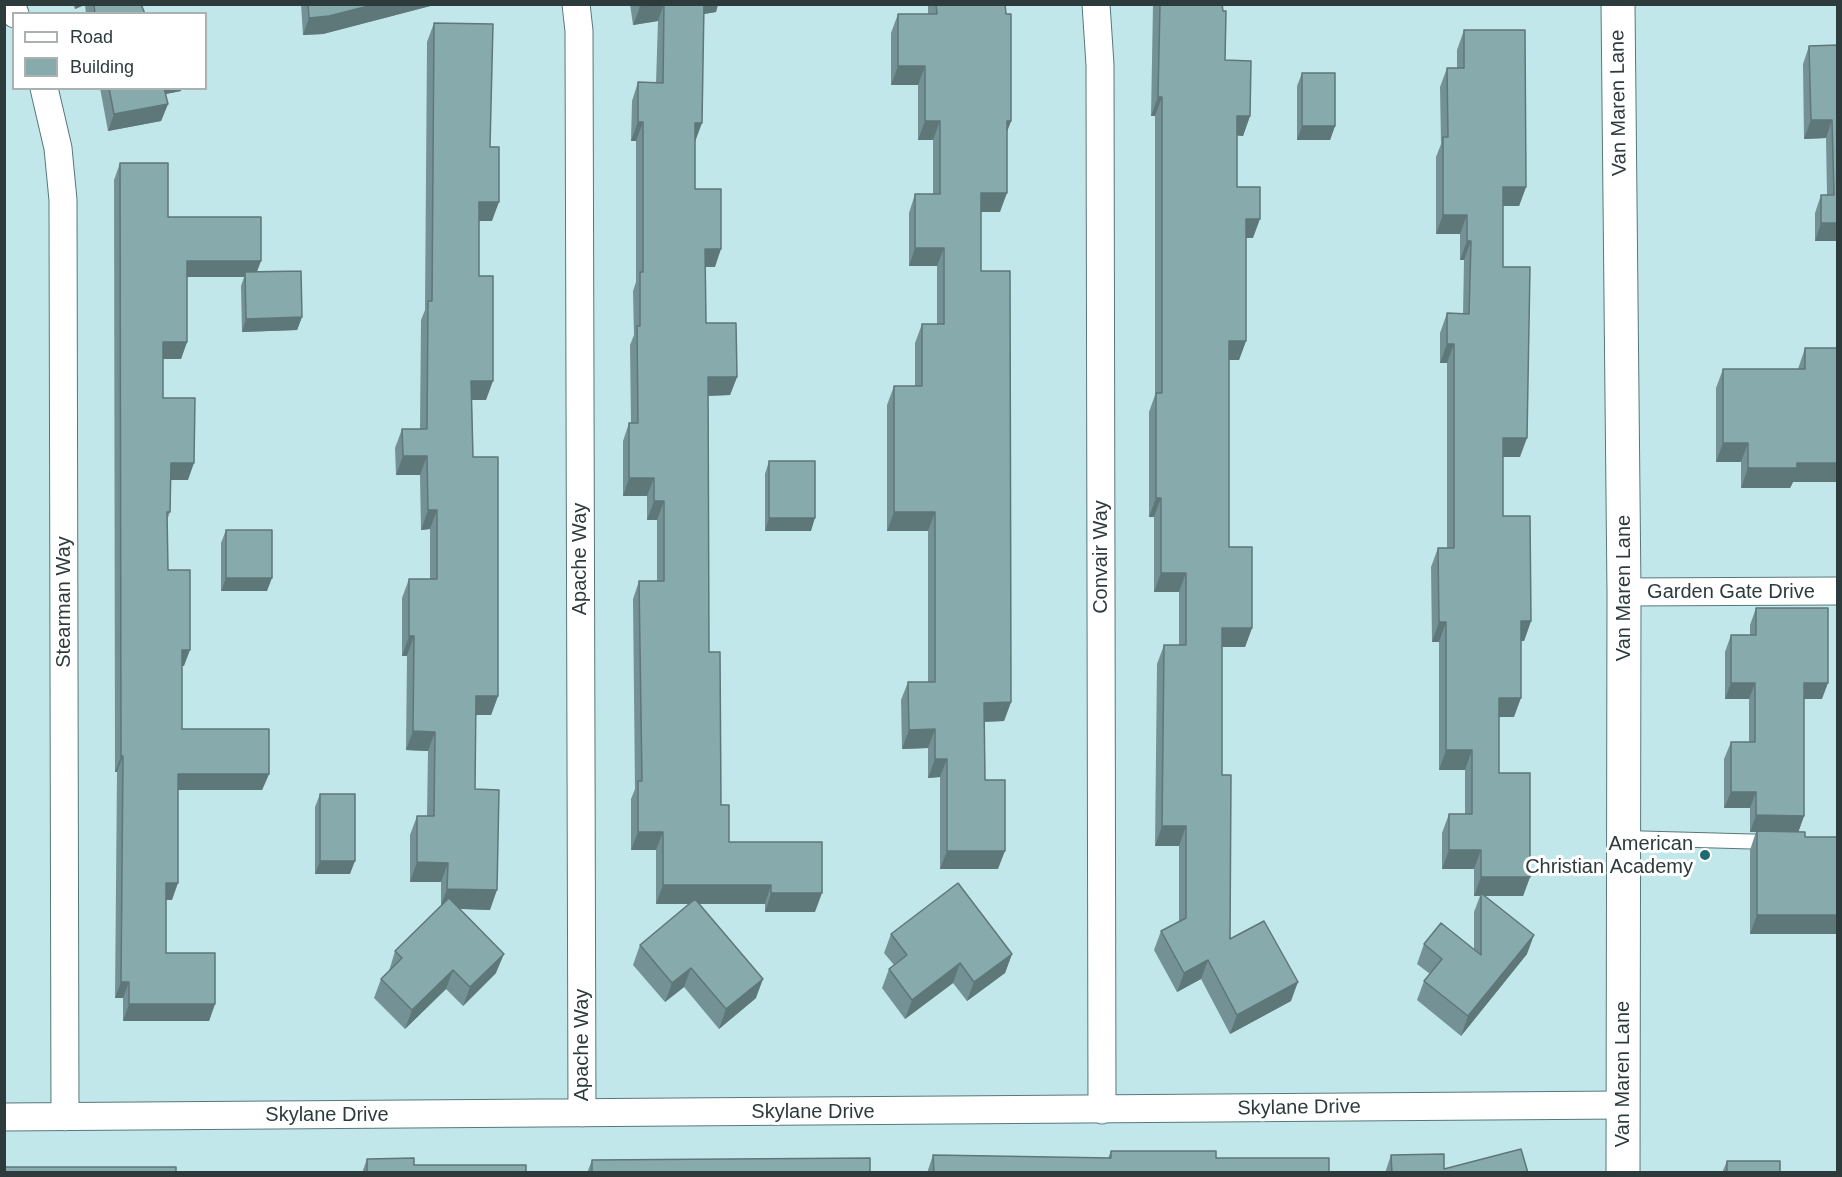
<!DOCTYPE html>
<html>
<head>
<meta charset="utf-8">
<style>
	body { margin:0 }
	#map { position:relative; width:1842px; height:1177px; overflow:hidden; background:#c2e7ea; font-family:Arial,sans-serif }
	canvas { display:block }
	.frame { position:absolute; inset:0; border:6px solid #2d3b3d; pointer-events:none }
	.legend { position:absolute; left:12px; top:12px; width:195px; height:78px; box-sizing:border-box; background:#fff; border:2px solid #abb1b1; margin:0; padding:8px 10px; list-style:none; font-size:18px; color:#2d3b3d }
	.legend li { display:flex; align-items:center; gap:12px; height:30px }
	.legend b { width:30px; border:2px solid #abb1b1 }
</style>
</head>
<body>
<div id="map">
<canvas width="1842" height="1177"></canvas>
<div class="frame"></div>
<ul class="legend">
<li><b style="height:8px;background:#fff"></b>Road</li>
<li><b style="height:16px;background:#87aaad"></b>Building</li>
</ul>
</div>
<script>
const context = document.querySelector('canvas').getContext('2d');
context.lineJoin = 'round';
const poly = rows => new Path2D(rows.map(r => 'M' + r).join(''));
function strokePath(path, color, width, dash) { context.strokeStyle = color; context.lineWidth = width; context.lineCap = dash ? 'butt' : 'round'; context.setLineDash(dash || []); context.stroke(path); }
function fill(path, color) { context.fillStyle = color; context.fill(path, 'evenodd'); }
function drawText(font, color, halo, rows, align = 'center') {
  context.font = font + ' Arial,sans-serif'; context.lineWidth = 6; context.setLineDash([]); context.textBaseline = 'middle'; context.strokeStyle = halo; context.fillStyle = color; for (const [text, x, y, turn = 0] of rows) {
    context.save(); context.translate(x, y); context.rotate((+turn || 0) * Math.PI / 180); context.textAlign = isNaN(turn) ? turn : align; if (halo) context.strokeText(text, 0, 0); context.fillText(text, 0, 0); context.restore();
  }
}
const lane = poly([
	[1625,838,1769,842]
]);
const street = poly([
	[11,4,15,14],
	[576,4,579,31,582,1113],
	[1096,4,1100,65,1102,1110],
	[44,88,58,148,63,200,65,1117],
	[1624,592,1838,591],
	[4,1117,1622,1105]
]);
const secondary = poly([
	[1618,4,1624,592,1623,1172]
]);
const wall = poly([
	[73,4,141,4,145,14,86,14,85,5,75,9],
	[301,4,438,4,323,34,303,35],
	[630,4,718,4,716,12,704,14,695,142,695,189,715,267,705,267,706,323,737,377,730,395,708,396,709,652,721,805,729,842,815,912,765,912,765,904,699,904,756,998,719,1029,684,987,665,1002,633,965,640,945,690,904,656,904,656,850,631,850,631,799,635,789,633,599,639,581,657,581,657,520,647,520,647,496,623,496,623,441,629,423,631,423,630,345,634,335,633,291,636,282,636,141,631,141,632,101,638,82,656,83,658,21,633,25],
	[928,4,1005,4,1011,121,1007,131,1000,212,981,212,981,271,1011,702,1004,721,984,722,985,780,998,869,940,869,940,777,928,778,928,748,902,749,901,700,908,682,928,682,928,531,887,531,887,405,894,386,915,386,915,343,922,324,937,324,937,266,909,266,909,213,915,194,933,194,933,140,918,140,918,85,891,85,891,33,898,14,928,14],
	[1153,4,1222,4,1225,60,1250,116,1243,136,1237,135,1237,187,1253,238,1246,238,1246,341,1239,360,1229,360,1229,547,1252,628,1245,647,1222,647,1222,775,1230,939,1291,1001,1230,1034,1201,979,1177,992,1154,950,1161,931,1179,922,1179,846,1155,846,1157,664,1164,645,1179,645,1179,592,1154,592,1154,517,1149,517,1149,412,1155,395,1155,116,1151,116],
	[434,23,490,147,492,221,479,221,479,276,486,400,472,400,473,457,498,696,491,715,476,715,475,789,490,910,460,909,496,973,463,1006,446,989,405,1029,374,998,381,979,389,971,395,951,441,907,441,882,410,882,410,835,417,816,427,816,428,751,406,750,407,656,402,656,402,598,409,579,430,579,430,529,421,530,420,475,396,475,395,448,402,429,420,429,421,320,425,310,427,42],
	[1464,30,1526,187,1519,206,1503,206,1503,267,1520,457,1503,457,1503,516,1531,621,1524,641,1521,641,1514,717,1499,717,1499,773,1530,877,1523,896,1485,896,1527,954,1461,1036,1417,1000,1424,981,1430,974,1417,964,1424,944,1474,950,1474,912,1480,896,1474,896,1474,869,1442,869,1442,833,1449,814,1465,814,1465,770,1439,770,1439,642,1432,642,1431,567,1438,548,1447,548,1447,363,1440,363,1440,333,1447,313,1463,314,1464,260,1460,260,1460,234,1436,234,1436,157,1441,144,1440,87,1447,68,1457,68,1457,50],
	[1838,45,1838,241,1815,241,1815,213,1821,195,1827,195,1826,138,1804,139,1803,64,1809,46],
	[1302,73,1335,126,1330,140,1297,140,1297,86],
	[100,88,181,88,181,91,165,94,168,104,161,121,108,131],
	[120,163,168,217,257,272,302,317,297,330,242,332,241,286,244,277,187,277,187,342,181,359,163,359,163,398,188,480,171,480,170,512,167,520,168,570,184,666,182,666,182,729,269,774,262,790,178,790,172,900,166,900,166,953,215,1004,209,1021,123,1021,123,998,115,998,117,772,115,772,114,180],
	[1805,348,1838,348,1838,482,1793,482,1790,488,1741,488,1741,462,1716,462,1716,388,1723,369,1798,369],
	[769,461,811,531,765,531,765,474],
	[226,530,267,591,221,591,221,543],
	[1756,608,1822,699,1804,699,1804,816,1798,832,1805,837,1838,934,1750,934,1750,850,1756,832,1750,832,1750,808,1724,808,1724,759,1731,742,1749,742,1749,699,1725,699,1725,652,1731,635,1750,635,1750,625],
	[320,794,350,874,315,874,315,807],
	[891,934,1012,954,1005,973,967,1001,953,983,905,1019,882,988,889,969,894,965,884,953],
	[1111,1151,1216,1158,1329,1173,927,1173,933,1155,1108,1158],
	[1391,1155,1444,1169,1528,1173,1385,1173],
	[367,1159,414,1165,526,1173,362,1173],
	[592,1160,870,1173,587,1173],
	[1727,1161,1780,1173,1722,1173]
]);
const shadedWall = poly([
	[77,4,85,4,75,9],
	[376,4,438,4,323,34,303,35,309,18],
	[654,4,664,4,658,21,633,25,640,7],
	[701,4,718,4,716,12,697,15],
	[898,66,925,66,918,85,891,85],
	[159,88,181,88,181,91,156,96],
	[1158,97,1162,97,1155,116,1151,116],
	[168,104,161,121,108,131,114,114],
	[1237,116,1250,116,1243,136,1230,135],
	[1811,120,1832,120,1826,138,1804,139],
	[925,121,940,121,933,140,918,140],
	[1007,121,1011,121,1004,140],
	[638,122,643,122,636,141,631,141],
	[695,123,702,123,695,142],
	[1302,126,1335,126,1330,140,1297,140],
	[1503,187,1526,187,1519,206,1496,206],
	[981,193,1007,193,1000,212,975,212],
	[479,202,499,202,492,221,472,221],
	[1443,215,1467,215,1460,234,1436,234],
	[1246,219,1260,219,1253,238,1239,238],
	[1821,223,1838,223,1838,241,1815,241],
	[1467,241,1471,241,1464,260,1460,260],
	[915,248,944,248,937,266,909,266],
	[705,249,721,249,715,267,698,267],
	[187,261,261,261,255,277,245,272,244,277,181,277],
	[302,317,297,330,242,332,246,319],
	[1229,341,1246,341,1239,360,1222,360],
	[163,342,187,342,181,359,157,359],
	[1447,344,1454,344,1447,363,1440,363],
	[708,377,737,377,730,395,701,396],
	[471,381,493,381,486,400,464,400],
	[1503,438,1527,438,1520,457,1496,457],
	[1723,443,1748,443,1741,462,1716,462],
	[403,456,427,456,420,475,396,475],
	[171,463,194,463,188,480,165,480],
	[1797,463,1838,463,1838,482,1793,482,1790,488,1741,488,1748,468],
	[629,478,654,478,647,496,623,496],
	[1156,498,1161,498,1154,517,1149,517],
	[654,501,664,501,657,520,647,520],
	[428,510,437,510,430,529,421,530],
	[894,512,935,512,928,531,887,531],
	[769,518,815,518,811,531,765,531],
	[1161,573,1186,573,1179,592,1154,592],
	[226,578,272,578,267,591,221,591],
	[1521,621,1531,621,1524,641,1514,641],
	[1439,622,1446,622,1439,642,1432,642],
	[1222,628,1252,628,1245,647,1215,647],
	[409,636,414,636,407,656,402,656],
	[182,650,190,650,184,666,176,666],
	[1731,683,1755,683,1749,699,1725,699],
	[1804,683,1828,683,1822,699,1798,699],
	[476,696,498,696,491,715,469,715],
	[1499,698,1521,698,1514,717,1492,717],
	[1011,702,1004,721,977,722,984,703],
	[935,729,928,748,902,749,909,730],
	[413,731,435,732,428,751,406,750],
	[1446,750,1472,750,1465,770,1439,770],
	[121,756,123,756,117,772,115,772],
	[935,759,947,759,940,777,928,778],
	[178,774,269,774,262,790,172,790],
	[1731,792,1756,792,1750,808,1724,808],
	[1756,815,1804,816,1798,833,1750,832],
	[1162,826,1186,826,1179,846,1155,846],
	[638,832,663,832,656,850,631,850],
	[1449,850,1481,850,1474,869,1442,869],
	[947,851,1005,851,998,869,940,869],
	[320,861,355,861,350,874,315,874],
	[417,862,448,863,441,882,410,882],
	[1481,877,1530,877,1523,896,1481,896,1481,893,1480,896,1474,896],
	[166,883,178,883,172,900,160,900],
	[663,885,771,885,765,904,656,904],
	[447,889,497,890,490,910,440,908],
	[771,893,822,893,815,912,765,912],
	[1757,915,1838,915,1838,934,1750,934],
	[1534,935,1527,954,1461,1036,1468,1016],
	[504,954,496,973,463,1006,470,987],
	[1012,954,1005,973,967,1001,974,982],
	[1208,960,1201,979,1177,992,1184,973],
	[960,963,953,983,905,1019,912,1000],
	[691,968,684,987,665,1002,672,983],
	[453,970,446,989,405,1029,412,1010],
	[763,979,756,998,719,1029,726,1009],
	[121,982,129,982,123,998,115,998],
	[1298,982,1291,1001,1230,1034,1237,1015],
	[129,1004,215,1004,209,1021,123,1021]
]);
const building = poly([
	[94,4,141,4,145,14,95,14,94,4],
	[308,4,376,4,329,16,309,18,308,4],
	[640,4,654,4,640,7,640,4],
	[664,4,704,4,702,123,695,123,695,189,721,189,721,249,705,249,706,323,736,323,737,377,708,377,709,652,720,652,721,805,729,805,729,842,822,842,822,893,771,893,771,885,663,885,663,832,638,832,638,781,642,781,639,581,664,581,664,501,654,501,654,478,629,478,629,423,638,423,637,326,640,326,640,272,643,272,643,122,638,122,638,82,663,83,664,4],
	[936,4,1005,4,1006,14,1011,14,1011,121,1007,121,1007,193,981,193,981,271,1010,271,1011,702,984,703,985,780,1005,780,1005,851,947,851,947,759,935,759,935,729,909,730,908,682,935,682,935,512,894,512,894,386,922,386,922,324,944,324,944,248,915,248,915,194,940,194,940,121,925,121,925,66,898,66,898,14,937,14,936,4],
	[1160,4,1222,4,1223,11,1226,11,1225,60,1251,61,1250,116,1237,116,1237,187,1260,187,1260,219,1246,219,1246,341,1229,341,1229,547,1252,547,1252,628,1222,628,1222,775,1231,775,1230,939,1264,921,1298,982,1237,1015,1208,960,1184,973,1161,931,1186,918,1186,826,1162,826,1164,645,1186,645,1186,573,1161,573,1161,498,1156,498,1156,393,1162,393,1162,97,1158,97,1160,4],
	[434,23,493,24,490,147,499,147,499,202,479,202,479,276,493,276,493,381,471,381,473,457,498,457,498,696,476,696,475,789,499,790,497,890,447,889,448,863,417,862,417,816,434,816,435,732,413,731,414,636,409,636,409,579,437,579,437,510,428,510,427,456,403,456,402,429,427,429,428,301,432,301,434,23],
	[1464,30,1525,30,1526,187,1503,187,1503,267,1530,267,1527,438,1503,438,1503,516,1530,516,1531,621,1521,621,1521,698,1499,698,1499,773,1530,773,1530,877,1481,877,1481,850,1449,850,1449,814,1472,814,1472,750,1446,750,1446,622,1439,622,1438,548,1454,548,1454,344,1447,344,1447,313,1469,314,1471,241,1467,241,1467,215,1443,215,1443,137,1448,137,1447,68,1464,68,1464,30],
	[1838,45,1838,223,1821,223,1821,195,1834,195,1832,120,1811,120,1809,46,1838,45],
	[1302,73,1335,73,1335,126,1302,126,1302,73],
	[109,88,164,88,168,104,114,114,109,88],
	[120,163,168,163,168,217,261,217,261,261,187,261,187,342,163,342,163,398,195,398,194,463,171,463,170,512,167,512,168,570,190,570,190,650,182,650,182,729,269,729,269,774,178,774,178,883,166,883,166,953,215,953,215,1004,129,1004,129,982,121,982,123,756,121,756,120,163],
	[301,271,302,317,246,319,245,272,301,271],
	[1805,348,1838,348,1838,463,1797,463,1797,468,1748,468,1748,443,1723,443,1723,369,1805,369,1805,348],
	[769,461,815,461,815,518,769,518,769,461],
	[226,530,272,530,272,578,226,578,226,530],
	[1756,608,1828,608,1828,683,1804,683,1804,816,1756,815,1756,792,1731,792,1731,742,1755,742,1755,683,1731,683,1731,635,1756,635,1756,608],
	[320,794,355,794,355,861,320,861,320,794],
	[1757,831,1805,832,1805,837,1838,837,1838,915,1757,915,1757,831],
	[958,883,1012,954,974,982,960,963,912,1000,889,969,907,955,891,934,958,883],
	[1481,893,1534,935,1468,1016,1424,981,1442,959,1424,944,1441,923,1481,955,1481,893],
	[449,898,504,954,470,987,453,970,412,1010,381,979,402,958,395,951,449,898],
	[695,899,763,979,726,1009,691,968,672,983,640,945,695,899],
	[1521,1149,1528,1173,1392,1173,1391,1155,1444,1154,1444,1169,1521,1149],
	[1111,1151,1216,1151,1216,1158,1329,1158,1329,1173,934,1173,933,1155,1111,1158,1111,1151],
	[414,1158,414,1165,526,1165,526,1173,367,1173,367,1159,414,1158],
	[870,1158,870,1173,592,1173,592,1160,870,1158],
	[1727,1161,1780,1161,1780,1173,1727,1173,1727,1161],
	[4,1167,176,1167,176,1173,4,1173,4,1167],
	[247,1172,274,1172,274,1173,247,1173,247,1172]
]);
const markers = [
	[1705,855,6,"#1d696f"]
];
const streetNames = [
	["Van Maren Lane",1619,103,-91],
	["Convair Way",1101,557,-90],
	["Apache Way",580,559,-90],
	["Van Maren Lane",1624,588,-90],
	["Garden Gate Drive",1731,592],
	["Stearman Way",64,602,-90],
	["Apache Way",582,1045,-90],
	["Van Maren Lane",1623,1074,-90],
	["Skylane Drive",1299,1108,-1],
	["Skylane Drive",813,1112],
	["Skylane Drive",327,1115]
];
const poiNames = [
	["American",1693,844],
	["Christian Academy",1693,867]
];
strokePath(lane, '#57787b', 16);
strokePath(street, '#57787b', 29);
strokePath(secondary, '#57787b', 35);
strokePath(lane, '#fff', 14);
strokePath(street, '#fff', 27);
strokePath(secondary, '#fff', 33);
fill(wall, '#749295');
fill(shadedWall, '#5e7779');
fill(building, '#87aaad');
strokePath(building, '#5e7779', 1.5);
for (const [x, y, r, color] of markers) { const dot = new Path2D(); dot.arc(x, y, r, 0, 2 * Math.PI); context.fillStyle = color; context.fill(dot); strokePath(dot, '#fff', 2); }
drawText('20px', '#2d3b3d', '#fff', streetNames);
drawText('20px', '#2d3b3d', '#fff', poiNames, 'right');
</script>
</body>
</html>
